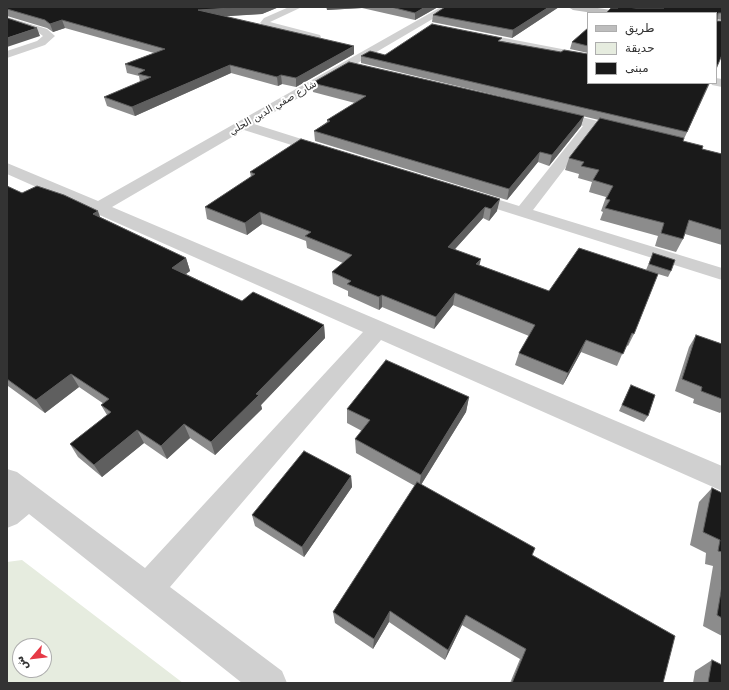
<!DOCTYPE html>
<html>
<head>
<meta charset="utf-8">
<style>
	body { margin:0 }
	#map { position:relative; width:729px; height:690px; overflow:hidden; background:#fff; font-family:"DejaVu Sans",Cairo,sans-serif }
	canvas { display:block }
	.frame { position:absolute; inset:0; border:8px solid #333; pointer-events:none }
	.legend { position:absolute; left:587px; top:12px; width:130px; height:72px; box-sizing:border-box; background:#fff; border:1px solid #adadad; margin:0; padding:5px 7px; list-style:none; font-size:12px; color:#333 }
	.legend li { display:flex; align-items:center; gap:8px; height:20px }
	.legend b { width:20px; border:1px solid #adadad }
	.north { position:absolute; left:12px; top:638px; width:40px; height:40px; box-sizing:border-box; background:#fff; border:1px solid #adadad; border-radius:50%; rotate:242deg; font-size:11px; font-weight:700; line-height:16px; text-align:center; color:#333 }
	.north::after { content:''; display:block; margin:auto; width:14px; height:18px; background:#e63946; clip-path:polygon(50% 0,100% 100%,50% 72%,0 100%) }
</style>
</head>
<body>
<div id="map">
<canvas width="729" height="690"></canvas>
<div class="frame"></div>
<ul class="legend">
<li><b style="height:5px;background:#bdbdbd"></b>طريق</li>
<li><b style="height:11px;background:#e6ecdf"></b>حديقة</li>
<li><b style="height:11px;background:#1a1a1a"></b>مبنى</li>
</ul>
<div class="north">ش</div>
</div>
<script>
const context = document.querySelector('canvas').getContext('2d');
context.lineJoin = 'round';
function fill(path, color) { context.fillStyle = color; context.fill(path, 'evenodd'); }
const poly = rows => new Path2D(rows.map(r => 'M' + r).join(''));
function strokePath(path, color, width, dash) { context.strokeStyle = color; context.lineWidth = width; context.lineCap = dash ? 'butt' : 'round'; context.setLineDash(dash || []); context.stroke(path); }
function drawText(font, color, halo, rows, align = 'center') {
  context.font = font + ' "DejaVu Sans",Cairo,sans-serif'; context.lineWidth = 4; context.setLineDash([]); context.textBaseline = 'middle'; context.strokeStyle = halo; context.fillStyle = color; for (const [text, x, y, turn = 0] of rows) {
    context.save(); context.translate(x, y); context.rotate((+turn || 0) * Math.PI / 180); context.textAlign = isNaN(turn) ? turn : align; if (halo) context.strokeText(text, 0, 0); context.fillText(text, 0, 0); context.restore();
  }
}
const green = poly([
	[22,560,183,683,7,683,7,562],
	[20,646,44,646,44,670,20,670]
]);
const street = poly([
	[289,7,302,7,270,22,320,35,321,37,320,39,316,40,268,29,260,23,264,18,289,7],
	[441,7,453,7,254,124,330,148,332,151,330,154,320,154,244,130,112,207,722,466,722,491,381,340,170,587,282,671,287,683,242,683,29,514,17,524,7,528,7,469,17,472,145,568,363,332,7,174,7,163,98,201,441,7],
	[7,17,47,29,55,36,45,45,7,58,7,51,37,41,43,36,39,33,7,23,7,17],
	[473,32,588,54,588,60,469,37,468,35,469,33,473,32],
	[716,78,722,79,722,87,712,85,711,83,716,83,716,78],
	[553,110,630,129,632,132,630,135,625,136,595,129,533,210,722,268,722,280,465,199,463,196,465,193,471,191,519,206,583,126,548,117,546,114,548,111,553,110]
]);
const secondary = poly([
	[568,7,591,7,611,10,616,13,593,13,573,10,568,7],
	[609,7,632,7,652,10,657,13,634,13,614,10,609,7]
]);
const wall = poly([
	[7,7,279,7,262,14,224,16,354,54,296,87,282,84,278,86,231,73,135,116,107,106,104,97,140,82,139,76,127,73,125,64,154,53,65,28,53,32,47,28,7,16],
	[326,7,438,7,415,20,362,8,327,10],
	[559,7,512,38,432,22,433,15],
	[636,7,654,7,653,8,722,7,722,20,636,8,648,8],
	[588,28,588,53,570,49,572,42],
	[502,41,710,83,683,141,702,149,722,154,722,245,685,234,683,239,676,252,655,246,658,236,600,220,603,212,601,211,606,197,589,192,592,182,578,178,579,174,565,170,569,158,599,120,361,63,361,56,385,55],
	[312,83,584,116,581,126,549,166,538,162,507,200,315,141,314,131,327,122,327,120,355,103,313,92],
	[301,139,497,211,489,221,483,218,455,249,479,265,549,291,646,270,653,253,671,271,668,277,658,274,634,334,628,346,626,345,617,366,581,352,563,385,515,365,519,353,529,336,453,305,434,329,382,307,379,310,348,296,348,291,333,284,332,272,343,263,307,248,306,241,262,224,247,235,207,219,205,207,251,177,250,172],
	[7,186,22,193,100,217,186,258,190,271,186,274,242,301,324,325,325,338,261,405,262,409,215,455,190,438,167,459,144,443,102,477,78,457,70,444,107,415,101,405,104,404,79,387,45,413,8,386,7,387],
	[696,335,722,344,722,411,720,413,693,403,694,399,675,391,689,347],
	[631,385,648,416,644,422,619,411],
	[469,397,466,412,421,485,532,555,663,683,510,683,520,659,462,625,445,660,389,622,373,649,335,623,333,612,415,486,356,453,355,439,362,431,347,423,347,409],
	[351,476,352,487,304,557,255,526,252,515],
	[712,488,722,493,722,636,703,626,713,566,705,564,706,553,690,545,699,502],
	[712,660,722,683,693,683,695,671]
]);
const shadedWall = poly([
	[249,7,279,7,262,14,200,18,198,10],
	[327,7,362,7,362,8,327,10],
	[425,7,438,7,415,20,415,13],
	[549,7,559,7,512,38,513,30],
	[62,20,65,28,53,32,50,24],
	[37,28,40,36,7,47,7,38],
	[354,46,354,54,296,87,296,78],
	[230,65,231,73,135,116,132,107],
	[281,75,282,84,278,86,277,77],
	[584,116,581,126,549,166,552,155],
	[540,152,538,162,507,200,509,189],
	[500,199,497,211,489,221,491,209],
	[485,207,483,218,446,259,448,247],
	[98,211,103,225,93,214],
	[260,212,262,224,247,235,245,223],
	[186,258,190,271,176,281,172,268],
	[481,259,478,271,476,264],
	[455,293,453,305,434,329,436,317],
	[382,295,382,307,379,310,379,297],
	[324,325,325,338,261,405,262,409,215,455,211,442,256,394],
	[586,340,581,352,563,385,568,373],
	[71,374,79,387,45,413,36,400],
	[469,397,466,412,419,488,421,475],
	[184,424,190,438,167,459,161,446],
	[137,430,144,443,102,477,94,465],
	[351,476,352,487,304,557,302,547],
	[390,611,389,622,373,649,374,639],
	[466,615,462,625,445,660,448,650]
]);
const building = poly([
	[7,7,249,7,198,10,354,46,296,78,281,75,277,77,230,65,132,107,104,97,151,77,138,74,145,70,125,64,165,49,62,20,50,24,45,20,7,9,7,7],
	[391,7,425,7,415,13,391,7],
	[445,7,549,7,513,30,433,15,445,7],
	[618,7,627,7,636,8,664,8,665,7,722,7,722,13,718,13,717,21,722,21,722,55,716,69,716,13,606,13,611,8,618,8,618,7],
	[7,18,37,28,7,38,7,18],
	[432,24,502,38,498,41,561,52,564,50,588,54,588,83,709,83,687,132,361,56,370,51,385,55,432,24],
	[588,28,588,46,572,42,588,28],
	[349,62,584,116,552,155,540,152,509,189,314,131,330,121,327,120,366,96,312,83,349,62],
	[600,118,684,138,683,141,703,146,702,149,722,154,722,230,689,220,683,239,661,233,664,223,605,208,610,200,606,199,613,186,593,180,599,170,581,166,584,162,569,158,600,118],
	[301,139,500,199,491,209,485,207,448,247,481,259,476,264,549,291,579,248,658,274,634,334,632,333,623,354,586,340,568,373,519,353,535,325,455,293,436,317,382,295,379,297,347,284,351,281,332,272,352,255,305,236,311,232,260,212,245,223,205,207,255,174,250,172,301,139],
	[7,186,22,193,37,186,64,195,98,211,93,214,186,258,172,268,242,301,253,292,324,325,256,394,259,395,211,442,184,424,161,446,137,430,94,465,70,444,111,412,101,405,109,399,71,374,36,400,7,379,7,186],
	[653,253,675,260,671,271,649,264,653,253],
	[696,335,722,344,722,399,701,391,702,387,682,379,696,335],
	[386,360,469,397,421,475,355,439,370,420,347,409,386,360],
	[631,385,655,395,648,416,622,405,631,385],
	[304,451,351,476,302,547,252,515,304,451],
	[417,482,535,548,532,555,675,636,663,683,512,683,526,649,466,615,448,650,390,611,374,639,333,612,417,482],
	[712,488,722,493,722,552,718,551,720,540,703,532,712,488],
	[722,586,722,618,717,615,722,586],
	[712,660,722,665,722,683,708,683,712,660]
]);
const farStreetnames = [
	["شارع صفي الدين الحلي",273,108,-30]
];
fill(green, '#e6ecdf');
fill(street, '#d0d0d0');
fill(secondary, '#bdbdbd');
fill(wall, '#8c8c8c');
fill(shadedWall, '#5f5f5f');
fill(building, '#1a1a1a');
strokePath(building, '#5f5f5f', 1);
drawText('10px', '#333', '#fff', farStreetnames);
</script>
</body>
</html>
